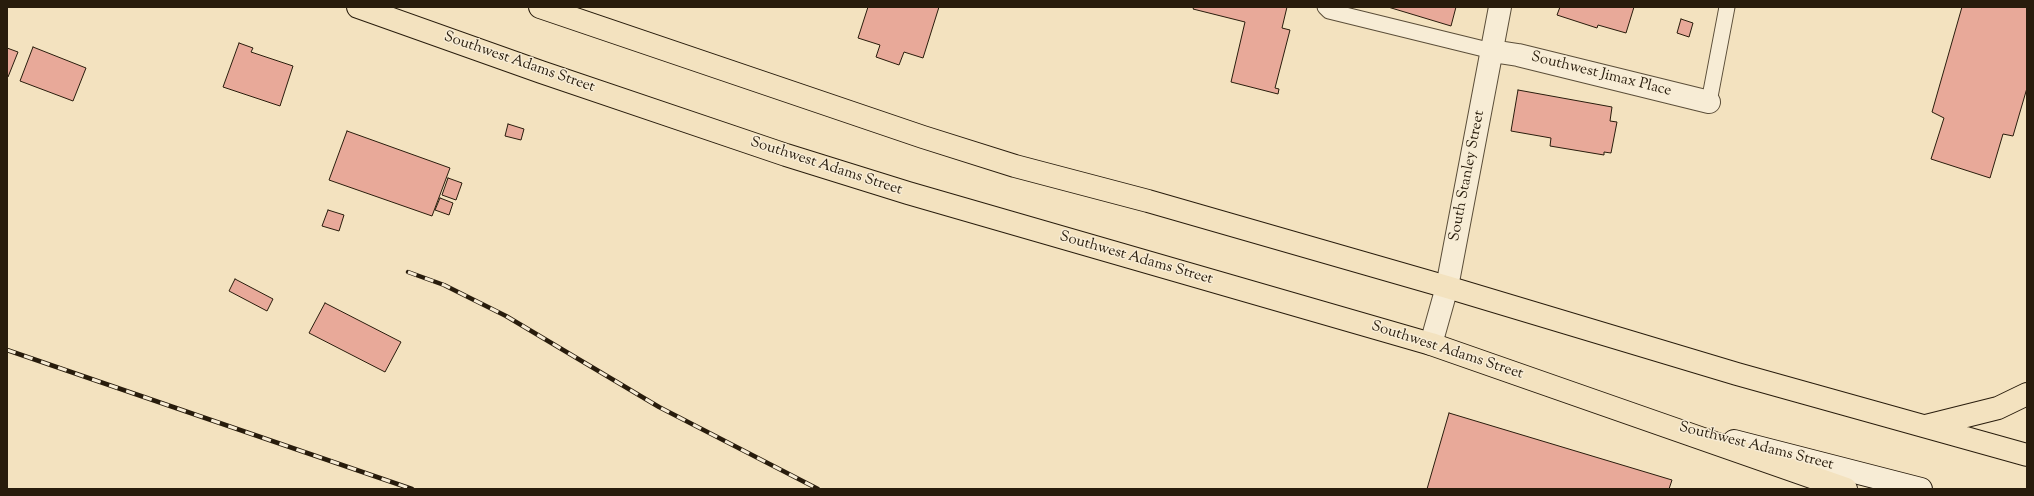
<!DOCTYPE html>
<html>
<head>
<meta charset="utf-8">
<style>
	body { margin:0 }
	#map { position:relative; width:2034px; height:496px; overflow:hidden; background:#f3e2bf; font-family:"Sorts Mill Goudy",serif }
	canvas { display:block }
	.frame { position:absolute; inset:0; border:8px solid #281c0c; pointer-events:none }
</style>
</head>
<body>
<div id="map">
<canvas width="2034" height="496"></canvas>
<div class="frame"></div>
</div>
<script>
const context = document.querySelector('canvas').getContext('2d');
context.lineJoin = 'round';
function fill(path, color) { context.fillStyle = color; context.fill(path, 'evenodd'); }
const poly = rows => new Path2D(rows.map(r => 'M' + r).join(''));
function strokePath(path, color, width, dash) { context.strokeStyle = color; context.lineWidth = width; context.lineCap = dash ? 'butt' : 'round'; context.setLineDash(dash || []); context.stroke(path); }
function drawText(font, color, halo, rows, align = 'center') {
  context.font = font + ' "Sorts Mill Goudy",serif'; context.lineWidth = 3; context.setLineDash([]); context.textBaseline = 'middle'; context.strokeStyle = halo; context.fillStyle = color; for (const [text, x, y, turn = 0] of rows) {
    context.save(); context.translate(x, y); context.rotate((+turn || 0) * Math.PI / 180); context.textAlign = isNaN(turn) ? turn : align; if (halo) context.strokeText(text, 0, 0); context.fillText(text, 0, 0); context.restore();
  }
}
const building = poly([
	[868,7,939,7,923,58,904,52,899,65,876,57,880,45,858,38,868,7],
	[1194,7,1287,7,1282,28,1290,30,1275,88,1279,89,1278,94,1231,82,1245,22,1193,9,1194,7],
	[1388,7,1456,7,1451,26,1388,7],
	[1560,7,1634,7,1626,33,1598,25,1597,28,1557,15,1560,7],
	[1962,7,2027,7,2027,88,2013,136,2003,134,1990,178,1931,159,1944,118,1932,112,1962,7],
	[1681,19,1693,23,1689,37,1677,33,1681,19],
	[239,43,253,48,251,52,293,66,280,106,223,87,239,43],
	[33,47,86,68,73,101,20,81,33,47],
	[7,48,18,52,8,77,7,76,7,48],
	[1518,90,1612,107,1610,121,1617,122,1611,153,1604,152,1604,155,1550,146,1551,138,1511,131,1518,90],
	[508,124,524,129,521,140,505,136,508,124],
	[347,131,450,168,432,216,329,180,347,131],
	[448,178,462,183,456,200,442,195,448,178],
	[440,198,453,203,449,215,435,210,440,198],
	[328,210,344,215,339,231,322,226,328,210],
	[235,279,273,299,267,311,229,291,235,279],
	[325,303,401,342,385,372,309,333,325,303],
	[1449,413,1672,480,1669,489,1427,489,1449,413]
]);
const lane = poly([
	[1325,7,1329,11,1492,51],
	[1709,102,1727,7]
]);
const street = poly([
	[1492,51,1518,55,1709,102],
	[1431,344,1447,287,1500,7]
]);
const secondary = poly([
	[1734,441,1921,489]
]);
const primary = poly([
	[358,7,541,72,786,155,908,193,1431,344,1846,489],
	[540,7,923,137,1015,166,1148,201,1447,287,1737,374,2027,455],
	[1926,426,1998,408,2027,394]
]);
const rail = poly([
	[408,272,444,285,506,316,659,407,818,489],
	[7,350,412,489]
]);
const streetNames = [
	["Southwest Adams Street",519,63,19],
	["Southwest Jimax Place",1601,75,14],
	["Southwest Adams Street",826,167,18],
	["South Stanley Street",1468,176,-79],
	["Southwest Adams Street",1136,259,16],
	["Southwest Adams Street",1447,351,18],
	["Southwest Adams Street",1756,447,14]
];
fill(building, '#e8a999');
strokePath(building, '#281c0c', 1);
strokePath(lane, '#5b4e39', 17);
strokePath(street, '#5b4e39', 24);
strokePath(secondary, '#281c0c', 24);
strokePath(primary, '#281c0c', 24);
strokePath(lane, '#f7ecd5', 15);
strokePath(street, '#f7ecd5', 22);
strokePath(secondary, '#f7ecd5', 22);
strokePath(primary, '#f3e2bf', 22);
strokePath(rail, '#281c0c', 4.5);
strokePath(rail, '#f7ecd5', 3, [9]);
drawText('15px', '#281c0c', '#f7ecd5', streetNames);
</script>
</body>
</html>
